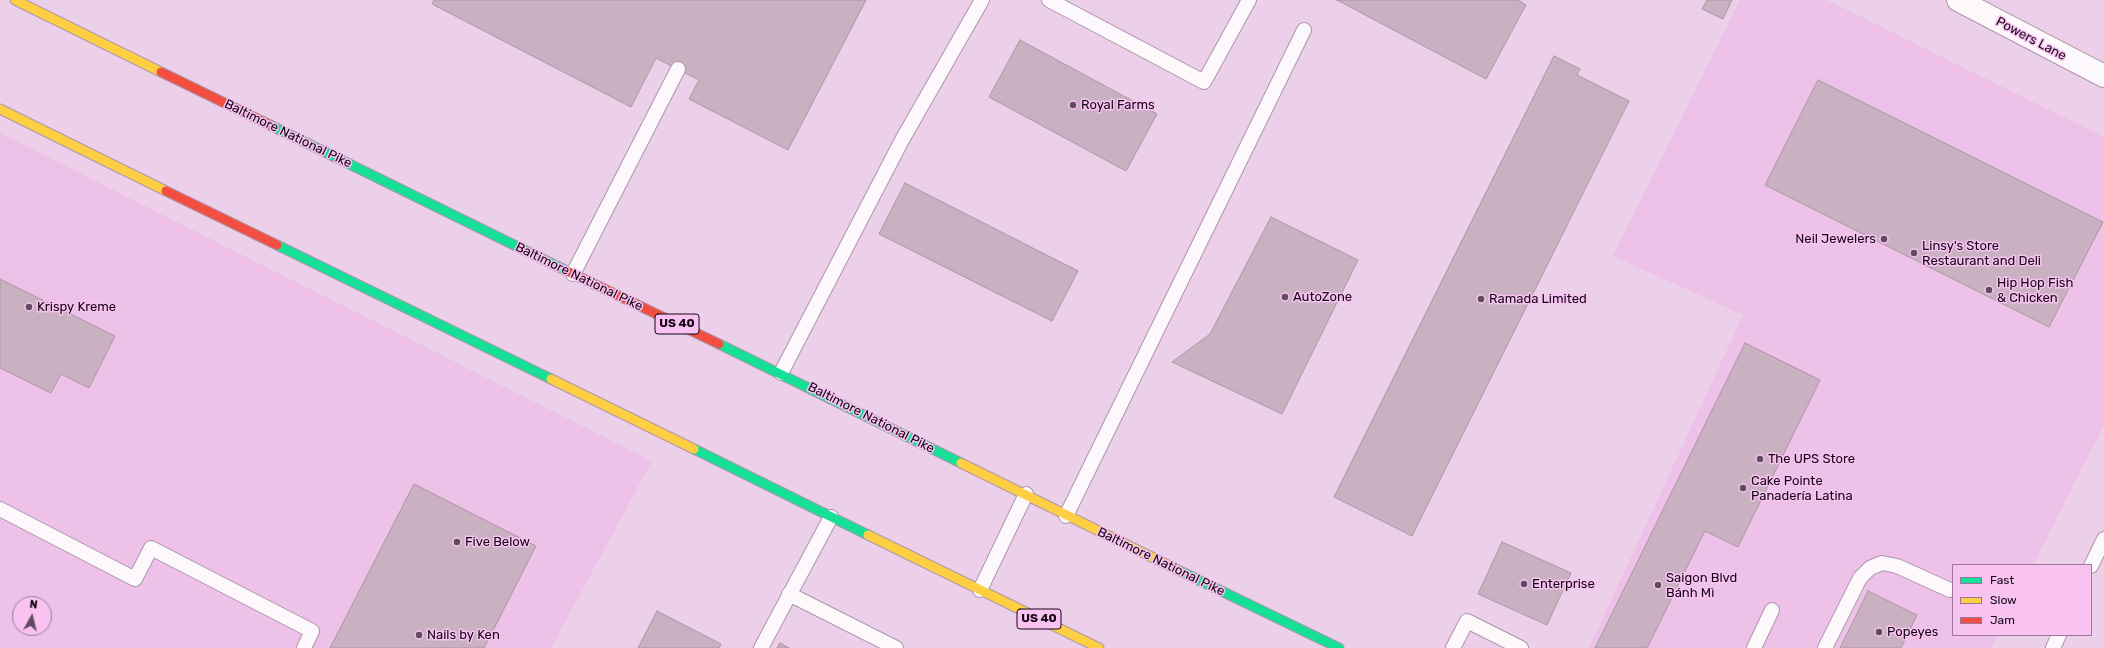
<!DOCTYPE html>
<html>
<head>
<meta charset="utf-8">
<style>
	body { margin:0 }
	#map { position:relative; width:2104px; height:648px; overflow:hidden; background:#eccfe8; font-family:Rubik,sans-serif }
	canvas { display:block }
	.legend { position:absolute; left:1952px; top:564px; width:140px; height:72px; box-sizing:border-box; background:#f8c3f1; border:1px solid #9d7799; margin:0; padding:5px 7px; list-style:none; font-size:12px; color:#150514 }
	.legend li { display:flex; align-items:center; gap:8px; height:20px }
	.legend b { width:20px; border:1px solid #9d7799 }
	.north { position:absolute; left:12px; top:596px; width:40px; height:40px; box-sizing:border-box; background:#f8c3f1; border:1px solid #9d7799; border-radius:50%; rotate:8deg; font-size:11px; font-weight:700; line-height:16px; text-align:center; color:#150514 }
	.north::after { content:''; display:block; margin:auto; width:14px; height:18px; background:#604c5e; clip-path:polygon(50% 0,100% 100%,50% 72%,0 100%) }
</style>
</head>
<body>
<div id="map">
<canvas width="2104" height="648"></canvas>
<ul class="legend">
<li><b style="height:5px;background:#16e098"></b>Fast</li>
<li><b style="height:5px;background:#ffcf43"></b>Slow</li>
<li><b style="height:5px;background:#f24e42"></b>Jam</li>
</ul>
<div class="north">N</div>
</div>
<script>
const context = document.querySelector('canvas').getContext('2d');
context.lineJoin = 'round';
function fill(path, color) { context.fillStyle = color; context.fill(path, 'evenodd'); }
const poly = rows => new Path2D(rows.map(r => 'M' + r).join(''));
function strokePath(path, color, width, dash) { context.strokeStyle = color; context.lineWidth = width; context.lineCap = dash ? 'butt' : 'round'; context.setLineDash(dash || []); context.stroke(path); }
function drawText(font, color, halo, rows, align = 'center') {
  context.font = font + ' Rubik,sans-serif'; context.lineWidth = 3; context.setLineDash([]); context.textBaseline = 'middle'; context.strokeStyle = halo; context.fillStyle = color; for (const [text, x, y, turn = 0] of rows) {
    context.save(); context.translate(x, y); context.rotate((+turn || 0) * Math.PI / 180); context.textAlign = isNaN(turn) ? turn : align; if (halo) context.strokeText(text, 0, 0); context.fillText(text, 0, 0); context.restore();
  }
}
const built = poly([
	[1740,0,1827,0,2104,137,2104,425,2033,565,1953,565,1953,635,1998,635,1992,648,1589,648,1743,315,1613,256],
	[0,133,652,461,551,648,0,648],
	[20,604,44,604,44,628,20,628]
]);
const building = poly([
	[434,0,866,0,788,150,689,99,699,80,656,58,631,107,432,4,434,0],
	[1337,0,1518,0,1526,5,1486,79,1337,0],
	[1707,0,1732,0,1723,19,1702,9,1707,0],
	[1020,40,1157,114,1126,171,989,97,1020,40],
	[1554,56,1580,69,1577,75,1629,101,1412,536,1334,497,1554,56],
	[1818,80,2103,222,2049,327,1765,185,1818,80],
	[905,183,1078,271,1052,321,879,234,905,183],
	[1271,217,1358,260,1282,414,1172,362,1210,334,1271,217],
	[0,279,115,336,89,388,61,374,51,393,0,368,0,279],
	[1745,343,1820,380,1738,547,1705,531,1647,648,1595,648,1745,343],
	[414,484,536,546,484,648,330,648,414,484],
	[1502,542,1571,573,1547,625,1478,594,1502,542],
	[1868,591,1917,615,1901,648,1840,648,1868,591],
	[657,611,721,644,719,648,638,648,657,611],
	[780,643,789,648,777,648,780,643]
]);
const lane = poly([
	[1049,0,1204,82,1249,0],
	[573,274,678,69],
	[781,373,902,140,982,0],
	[0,509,135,579,151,548,312,631,304,648],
	[1066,516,1304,30],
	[2091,566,2104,539],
	[980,590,1026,494],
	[789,594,896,648],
	[761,648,831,517],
	[1453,648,1467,621,1521,648],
	[1754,648,1772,610],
	[1825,648,1860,578,1870,568,1882,563,1897,566,1950,590],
	[2053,648,2059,635]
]);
const street = poly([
	[1958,0,2104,76]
]);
const fast = poly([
	[270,125,569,272],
	[277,245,551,379],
	[719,344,961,463],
	[694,449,868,535],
	[1178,570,1339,648]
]);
const slow = poly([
	[15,0,161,72],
	[0,109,166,191],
	[551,379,694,449],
	[961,463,1178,570],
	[868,535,1099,648]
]);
const jam = poly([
	[161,72,270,125],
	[166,191,277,245],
	[569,272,719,344]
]);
const markers = [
	[1073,105,4,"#604c5e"],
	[1884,239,4,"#604c5e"],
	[1914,253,4,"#604c5e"],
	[1989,290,4,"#604c5e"],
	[1285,297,4,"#604c5e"],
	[1481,299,4,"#604c5e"],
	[29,307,4,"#604c5e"],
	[1760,459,4,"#604c5e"],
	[1743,488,4,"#604c5e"],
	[457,542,4,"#604c5e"],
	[1524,584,4,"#604c5e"],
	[1658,585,4,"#604c5e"],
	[1879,632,4,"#604c5e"],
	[419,635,4,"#604c5e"]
];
const shields = [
	[677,324,44],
	[1039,619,44]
];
const shieldNames = [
	["US 40",677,324],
	["US 40",1039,619]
];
const streetNames = [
	["Powers Lane",2031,39,28],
	["Baltimore National Pike",288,134,26],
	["Baltimore National Pike",579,277,26],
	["Baltimore National Pike",871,418,27],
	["Baltimore National Pike",1161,562,26]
];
const poiNames = [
	["Royal Farms",1081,105],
	["Neil Jewelers",1876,239,"right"],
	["Linsy's Store",1922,246],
	["Restaurant and Deli",1922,261],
	["Hip Hop Fish",1997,283],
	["& Chicken",1997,298],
	["AutoZone",1293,297],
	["Ramada Limited",1489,299],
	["Krispy Kreme",37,307],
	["The UPS Store",1768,459],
	["Cake Pointe",1751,481],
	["Panadería Latina",1751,496],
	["Five Below",465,542],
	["Saigon Blvd",1666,578],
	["Bánh Mì",1666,593],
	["Enterprise",1532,584],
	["Popeyes",1887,632],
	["Nails by Ken",427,635]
];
fill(built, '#eec1e9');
fill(building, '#cab1c2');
strokePath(building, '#ad95a5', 1);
strokePath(lane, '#ad96aa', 16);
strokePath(street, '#ad96aa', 24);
strokePath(fast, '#ad96aa', 11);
strokePath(slow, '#ad96aa', 11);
strokePath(jam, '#ad96aa', 11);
strokePath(lane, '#fcf8fc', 14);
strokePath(street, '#fcf8fc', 22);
strokePath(fast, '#16e098', 9);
strokePath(slow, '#ffcf43', 9);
strokePath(jam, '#f24e42', 9);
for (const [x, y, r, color] of markers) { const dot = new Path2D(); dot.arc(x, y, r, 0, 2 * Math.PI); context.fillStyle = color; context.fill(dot); strokePath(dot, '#f8c3f1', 1.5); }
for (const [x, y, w] of shields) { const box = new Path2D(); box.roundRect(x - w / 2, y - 10, w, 20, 3); context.fillStyle = '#f8c3f1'; context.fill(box); strokePath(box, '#150514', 1); }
drawText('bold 12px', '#150514', null, shieldNames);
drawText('13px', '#150514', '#f8c3f1', streetNames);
drawText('13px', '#150514', '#f8c3f1', poiNames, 'left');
</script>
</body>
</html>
